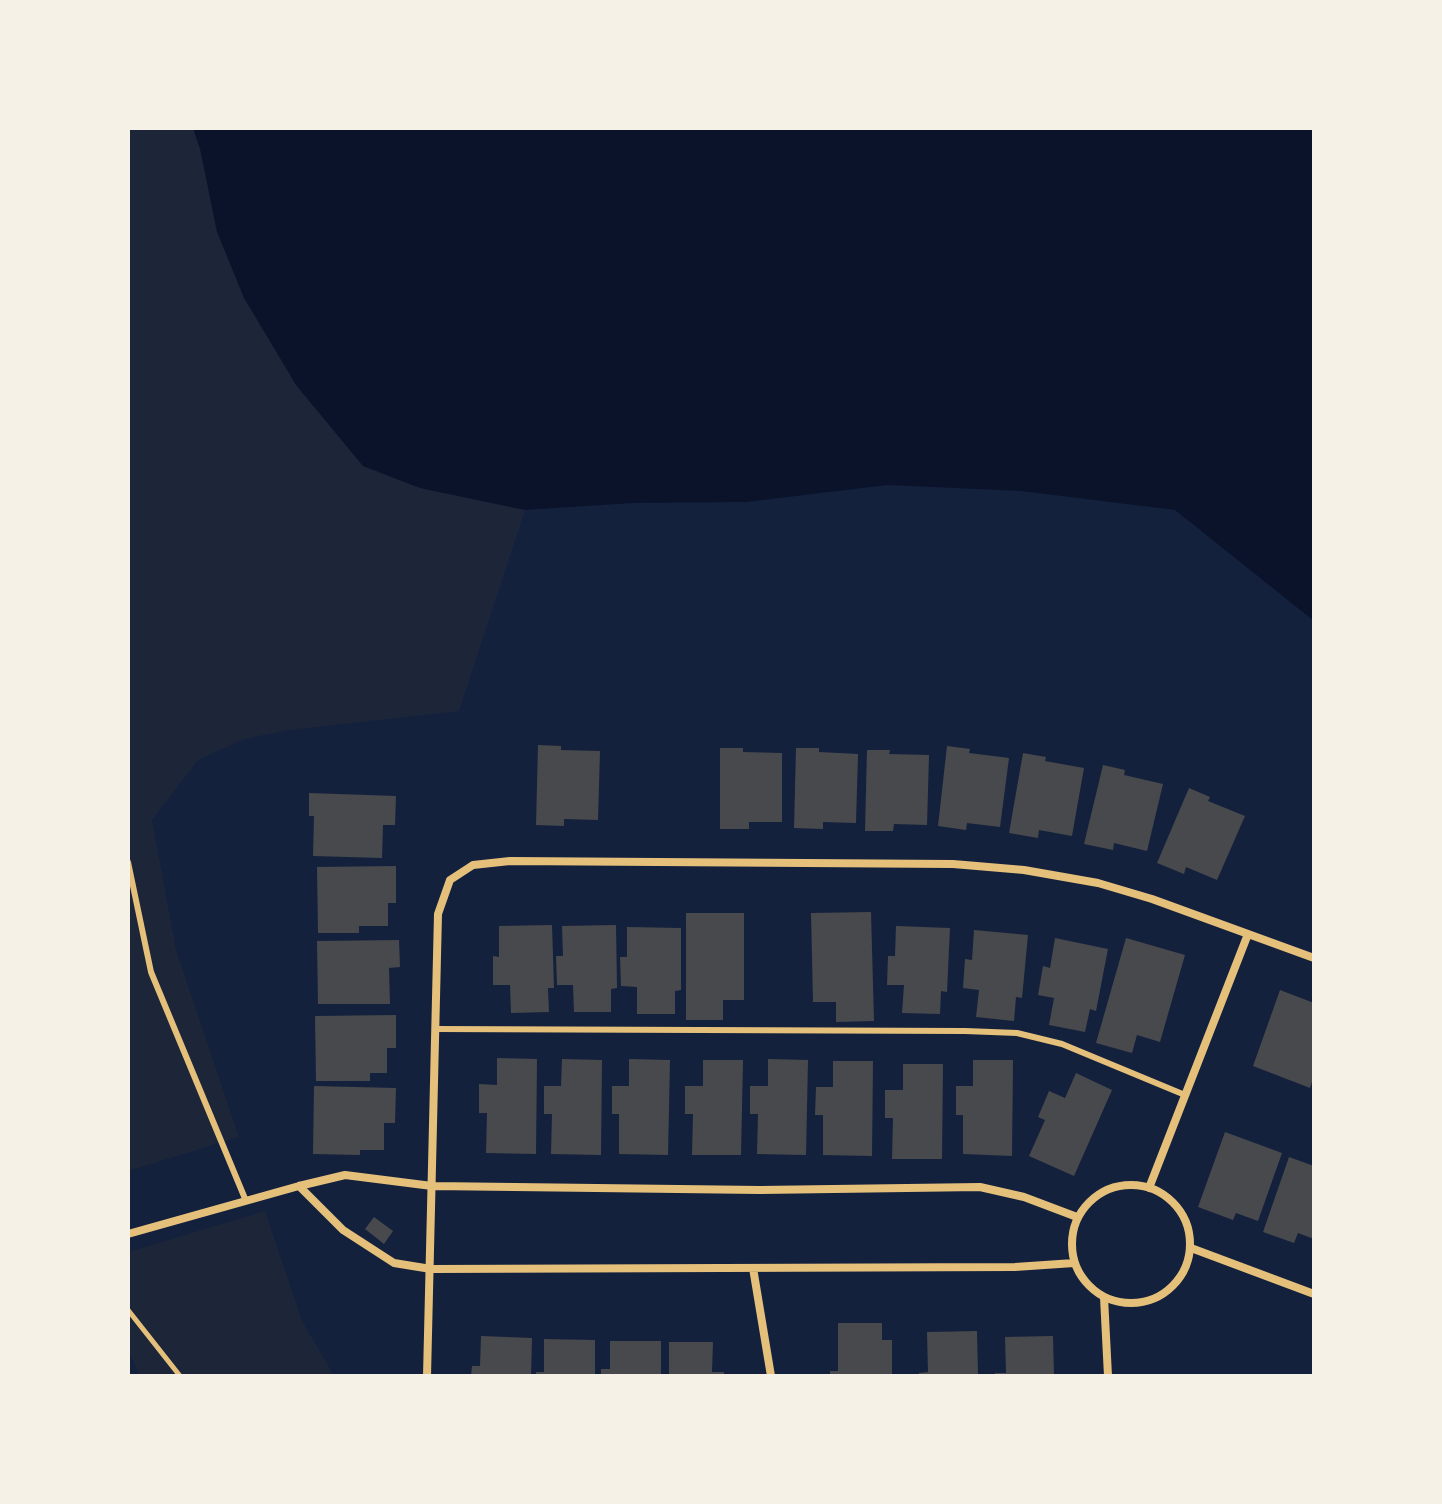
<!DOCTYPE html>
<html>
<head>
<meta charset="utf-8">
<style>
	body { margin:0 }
	#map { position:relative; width:1442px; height:1504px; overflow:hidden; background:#14213d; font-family:Inter,sans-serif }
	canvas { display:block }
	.frame { position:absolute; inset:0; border:130px solid #f6f1e7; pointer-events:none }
</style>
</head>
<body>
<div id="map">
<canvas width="1442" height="1504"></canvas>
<div class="frame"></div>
</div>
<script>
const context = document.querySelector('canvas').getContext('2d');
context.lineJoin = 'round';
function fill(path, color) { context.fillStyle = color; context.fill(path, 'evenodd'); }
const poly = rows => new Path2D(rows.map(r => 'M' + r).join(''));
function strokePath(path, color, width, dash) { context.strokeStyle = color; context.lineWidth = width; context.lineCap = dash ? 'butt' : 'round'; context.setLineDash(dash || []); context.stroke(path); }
const green = poly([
	[128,128,193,128,296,385,363,466,420,488,525,510,459,711,289,730,244,739,198,760,152,820,176,950,239,1137,128,1171],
	[265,1211,302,1321,334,1376,140,1376,128,1350,128,1252]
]);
const water = poly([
	[193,128,1314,128,1314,621,1175,510,1021,491,888,485,746,502,633,503,525,510,420,488,363,466,296,385,244,298,217,232,200,149]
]);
const building = poly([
	[538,745,561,746,561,750,600,751,598,820,564,819,564,826,536,825],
	[947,746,970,749,969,753,1009,758,1000,827,967,823,966,830,938,826],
	[720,748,743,748,743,752,782,753,782,822,749,822,749,829,720,829],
	[796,748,819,748,819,752,858,754,856,823,823,822,823,829,794,828],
	[867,750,890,750,889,754,929,755,927,825,894,824,893,831,865,831],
	[1023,753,1046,757,1045,761,1084,768,1072,836,1039,830,1038,838,1009,833],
	[1103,765,1125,770,1124,775,1163,784,1147,851,1114,843,1113,850,1084,844],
	[1189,788,1210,797,1208,801,1245,816,1217,880,1186,867,1184,874,1157,863],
	[309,793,396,796,395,825,383,825,382,858,313,856,314,816,309,816],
	[396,866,396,903,388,903,388,926,359,926,359,933,318,933,317,867],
	[871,912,874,1021,836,1022,836,1002,813,1002,811,913],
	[686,913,744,913,744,1000,723,1000,723,1020,686,1020],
	[552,925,554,988,548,988,549,1012,511,1013,510,985,493,985,493,956,499,957,499,926],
	[616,925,617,988,611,989,611,1012,574,1012,573,985,557,985,556,956,563,956,562,926],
	[896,926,950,928,947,992,941,991,940,1014,902,1013,904,985,887,985,888,956,895,956],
	[627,927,681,928,681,990,675,991,675,1014,637,1014,637,987,621,986,620,957,627,957],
	[974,930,1028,935,1022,998,1016,997,1014,1021,976,1017,979,990,963,988,965,959,972,960],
	[1055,938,1108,949,1096,1011,1090,1009,1085,1032,1049,1025,1054,998,1038,995,1043,966,1050,968],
	[1126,938,1185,955,1160,1042,1137,1035,1132,1053,1096,1043],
	[399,940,400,967,389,968,390,1004,318,1004,317,941],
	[1280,990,1314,1003,1314,1076,1310,1088,1253,1066],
	[396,1015,396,1048,387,1048,387,1073,370,1073,370,1081,316,1081,315,1016],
	[497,1058,537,1059,536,1154,486,1153,487,1113,479,1113,479,1084,497,1085],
	[562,1059,602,1060,601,1155,551,1154,552,1114,544,1114,544,1086,561,1086],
	[629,1059,670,1060,668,1155,619,1154,619,1114,612,1114,612,1086,629,1086],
	[768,1059,808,1060,806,1155,757,1154,758,1114,750,1114,750,1086,768,1086],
	[703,1060,743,1060,741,1155,692,1155,693,1114,685,1114,685,1086,703,1086],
	[973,1060,1013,1060,1012,1156,963,1154,963,1115,956,1115,956,1086,973,1086],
	[833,1061,873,1061,872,1156,823,1155,823,1115,815,1115,816,1087,833,1087],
	[903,1064,943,1064,942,1159,892,1159,893,1118,885,1118,885,1090,903,1090],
	[1076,1073,1112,1090,1074,1176,1029,1156,1045,1120,1038,1117,1049,1091,1065,1098],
	[314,1086,396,1088,395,1123,384,1123,384,1150,360,1150,360,1155,313,1154],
	[1225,1132,1282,1153,1258,1221,1236,1213,1233,1220,1198,1207],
	[1289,1157,1314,1166,1314,1239,1298,1233,1294,1243,1263,1232],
	[374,1217,393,1231,384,1244,365,1229],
	[838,1323,882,1323,882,1340,892,1340,892,1376,830,1376,830,1371,838,1371],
	[977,1331,978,1376,919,1376,919,1373,928,1372,927,1332],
	[481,1336,532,1338,531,1376,471,1376,472,1366,480,1366],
	[1053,1336,1054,1376,995,1376,995,1373,1006,1373,1005,1337],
	[544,1339,595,1340,595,1376,536,1376,536,1372,544,1372],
	[610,1341,661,1341,661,1376,601,1376,601,1369,610,1369],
	[669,1342,713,1342,712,1372,724,1372,724,1376,669,1376]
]);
const path = poly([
	[128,1310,180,1376]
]);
const service = poly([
	[128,862,151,972,246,1201],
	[435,1029,965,1031,1017,1033,1062,1044,1185,1095]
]);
const minor = poly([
	'1072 1244a59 59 0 1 1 118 0a59 59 0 1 1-118 0Z',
	[299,1186,343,1230,394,1263,431,1269,1015,1267,1074,1263],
	[1149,1188,1248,934],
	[128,1234,299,1186,345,1175,432,1186,760,1190,980,1187,1024,1197,1077,1217],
	[1191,1248,1314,1294],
	[753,1268,771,1376],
	[1104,1297,1108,1376],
	[427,1376,438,914,450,880,473,865,510,861,953,864,1024,870,1098,883,1152,899,1314,958]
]);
fill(green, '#1d2539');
fill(water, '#0b132b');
fill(building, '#48494c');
strokePath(path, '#e5c07b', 5);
strokePath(service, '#e5c07b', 6);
strokePath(minor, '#e5c07b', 8);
</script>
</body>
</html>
